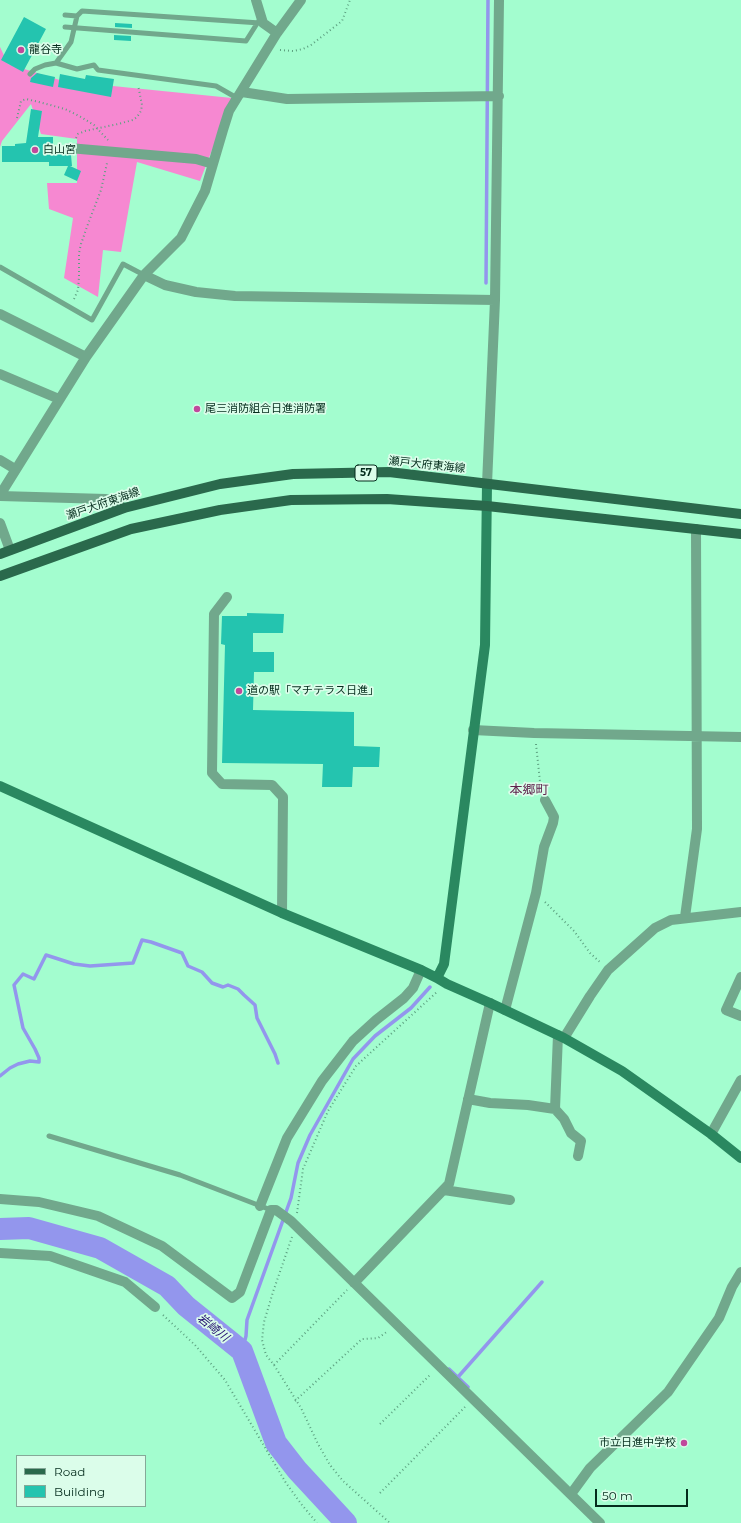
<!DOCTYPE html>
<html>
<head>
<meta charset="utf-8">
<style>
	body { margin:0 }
	#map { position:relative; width:741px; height:1523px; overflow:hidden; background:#a3fdcf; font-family:Montserrat,sans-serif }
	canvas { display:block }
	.legend { position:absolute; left:16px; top:1455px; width:130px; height:52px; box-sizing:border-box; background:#dbfdea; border:1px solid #85a998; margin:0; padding:5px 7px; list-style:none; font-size:12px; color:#042c1c }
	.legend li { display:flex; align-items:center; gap:8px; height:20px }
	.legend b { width:20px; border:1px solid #85a998 }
	.scale { position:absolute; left:595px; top:1489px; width:93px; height:18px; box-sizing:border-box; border:2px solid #042c1c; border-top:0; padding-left:5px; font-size:12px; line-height:14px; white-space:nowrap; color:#042c1c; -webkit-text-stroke:3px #dbfdea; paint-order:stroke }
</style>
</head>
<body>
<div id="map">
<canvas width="741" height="1523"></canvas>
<ul class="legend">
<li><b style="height:5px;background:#2a694c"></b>Road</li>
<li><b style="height:11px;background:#24c4af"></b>Building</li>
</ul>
<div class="scale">50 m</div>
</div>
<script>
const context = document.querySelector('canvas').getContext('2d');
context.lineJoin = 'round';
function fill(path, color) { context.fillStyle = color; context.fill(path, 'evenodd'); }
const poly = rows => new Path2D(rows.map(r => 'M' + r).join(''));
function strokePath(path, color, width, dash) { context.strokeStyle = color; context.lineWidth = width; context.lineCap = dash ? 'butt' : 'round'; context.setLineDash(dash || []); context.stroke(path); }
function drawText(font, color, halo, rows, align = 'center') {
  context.font = font + ' Montserrat,"Noto Sans JP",sans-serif'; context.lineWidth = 3.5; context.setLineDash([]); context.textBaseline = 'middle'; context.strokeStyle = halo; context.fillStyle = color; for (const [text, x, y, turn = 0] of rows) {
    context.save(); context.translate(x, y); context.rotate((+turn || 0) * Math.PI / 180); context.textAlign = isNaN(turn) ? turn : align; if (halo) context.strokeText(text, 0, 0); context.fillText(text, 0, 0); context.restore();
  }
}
const forest = poly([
	[0,47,8,64,63,81,232,98,200,181,137,162,121,252,103,250,98,297,64,278,73,218,49,209,47,183,77,183,77,139,41,134,31,104,2,141,0,147]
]);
const stream = poly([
	[486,283,488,0],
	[0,1076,10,1068,18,1064,30,1061,39,1062,39,1058,35,1049,23,1028,14,985,23,974,34,979,46,955,74,964,90,966,133,963,142,940,151,942,182,953,188,966,202,972,212,983,223,987,228,985,238,989,244,995,255,1005,257,1018,275,1054,278,1063],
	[242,1351,246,1336,247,1320,291,1198,298,1163,310,1135,353,1059,375,1036,411,1008,430,987],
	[449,1369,468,1387],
	[458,1377,542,1282]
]);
const river = poly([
	[0,1229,29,1228,100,1248,167,1286,186,1306,242,1351,276,1443,297,1470,346,1523]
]);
const building = poly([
	[24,17,46,29,23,72,1,60],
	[115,23,132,24,132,28,115,27],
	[114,35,131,36,131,41,114,40],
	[37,73,55,77,53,87,30,82,31,78],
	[60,74,85,79,86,75,114,79,111,97,58,87],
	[31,109,42,111,38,137,53,137,53,153,65,153,71,155,72,166,70,166,81,171,77,181,64,175,68,166,49,166,49,162,2,162,2,146,15,146,15,144,26,143],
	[247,613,284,614,283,633,253,633,253,652,274,652,274,672,254,672,253,710,354,712,354,746,380,747,379,767,353,767,352,787,322,787,323,764,222,763,225,645,221,644,222,616,247,616]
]);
const path = poly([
	[280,50,293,51,303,49,311,45,342,21,350,0],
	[17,118,21,101,26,99,39,102,65,109,81,117,94,125,108,140],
	[76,138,78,134,85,131,118,124,133,120,137,117,141,111,142,105,138,85],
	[74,299,78,290,79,277,79,253,81,244,88,224,101,190,107,163],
	[536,744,541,791],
	[545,902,574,931,590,953,601,963],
	[297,1213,303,1169,328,1111,356,1066,438,991],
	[292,1237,273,1292,264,1322,262,1340,266,1355,274,1365,301,1408,318,1444,330,1465,343,1481,390,1523],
	[163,1315,195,1345,225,1380,286,1483,302,1505,317,1523],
	[274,1365,347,1290],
	[295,1401,362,1339,378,1338,388,1331],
	[380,1424,431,1374],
	[380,1493,465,1407]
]);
const lane = poly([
	[65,15,77,16,82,11,260,23],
	[65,27,246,41,258,22],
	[56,63,71,42,77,16],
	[30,74,35,69,45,65,56,63,77,69,94,65,98,70,216,86,237,98],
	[0,267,92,320,123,264,144,275],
	[49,1136,180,1175,271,1210]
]);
const street = poly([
	[256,0,263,23,277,33],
	[242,92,287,99,499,96],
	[69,148,196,159,213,164],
	[144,275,165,285,196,292,235,296,495,300],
	[0,314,86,357],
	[0,374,59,399],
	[0,460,15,469],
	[487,484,495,300,499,0],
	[0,495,86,357,144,275,181,238,205,191,223,130,229,111,277,33,301,0],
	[0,496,106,499,124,508],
	[0,523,10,550],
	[227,597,214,614,212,773,222,784,272,785,283,797,282,913],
	[473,730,534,733,741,737],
	[685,917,697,829,696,529],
	[741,977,726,1010,741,1016],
	[505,1010,536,893,544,847,553,823,554,817,552,813,545,800],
	[558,1035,555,1109,564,1119,571,1133,581,1141,578,1156],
	[564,1038,590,996,608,970,655,928,671,920,741,912],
	[468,1099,490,1103,528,1105,555,1109],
	[711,1134,741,1080],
	[444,1190,510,1200],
	[0,1199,39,1202,98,1216,162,1246,232,1298,240,1292,271,1210,276,1210,291,1221,600,1523],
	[260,1206,287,1138,322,1081,353,1041,376,1020,404,998,413,988,421,970],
	[0,1253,50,1256,125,1282,155,1307],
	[354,1283,449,1184,490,1003],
	[571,1494,590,1468,668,1392,719,1318,732,1287,741,1272]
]);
const secondary = poly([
	[0,786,282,913,421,970,437,978,447,984,490,1003,564,1038,622,1071,711,1134,741,1158],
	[437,978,444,964,485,645,487,484]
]);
const primary = poly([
	[0,554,124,508,220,484,293,474,389,472,741,514],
	[0,576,131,529,220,510,291,500,387,499,487,506,741,534]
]);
const markers = [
	[21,50,4,"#c0489c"],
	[35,150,4,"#c0489c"],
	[197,409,4,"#c0489c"],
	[239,691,4,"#c0489c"],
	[684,1443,4,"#c0489c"]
];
const shields = [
	[366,473,22]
];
const shieldNames = [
	["57",366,473]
];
const poiNames = [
	["龍谷寺",29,50],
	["白山宮",43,150],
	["尾三消防組合日進消防署",205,409],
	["道の駅「マチテラス日進」",247,691],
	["市立日進中学校",676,1443,"right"]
];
const streetNames = [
	["瀬戸大府東海線",427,465,6],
	["瀬戸大府東海線",103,504,-19]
];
const waterNames = [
	["岩崎川",213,1328,39]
];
const quarterNames = [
	["本郷町",529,790]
];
fill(forest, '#f688d1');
strokePath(stream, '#9396ed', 3.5);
strokePath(river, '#9396ed', 22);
fill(building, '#24c4af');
strokePath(path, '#5da180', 2, [1, 3]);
strokePath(lane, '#71a88c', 5);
strokePath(street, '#71a88c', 10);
strokePath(secondary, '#2a8860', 10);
strokePath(primary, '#2a694c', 10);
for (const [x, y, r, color] of markers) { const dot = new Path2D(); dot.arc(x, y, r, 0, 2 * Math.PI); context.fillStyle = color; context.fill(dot); strokePath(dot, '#dbfdea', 1.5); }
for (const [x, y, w] of shields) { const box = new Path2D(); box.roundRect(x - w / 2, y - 8, w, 16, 3); context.fillStyle = '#dbfdea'; context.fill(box); strokePath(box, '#042c1c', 1); }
drawText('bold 10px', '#042c1c', null, shieldNames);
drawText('11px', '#042c1c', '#dbfdea', poiNames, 'left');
drawText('11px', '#042c1c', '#dbfdea', streetNames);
drawText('italic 12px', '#251071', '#dbfdea', waterNames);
drawText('13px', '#5e234c', '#dbfdea', quarterNames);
</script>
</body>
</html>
